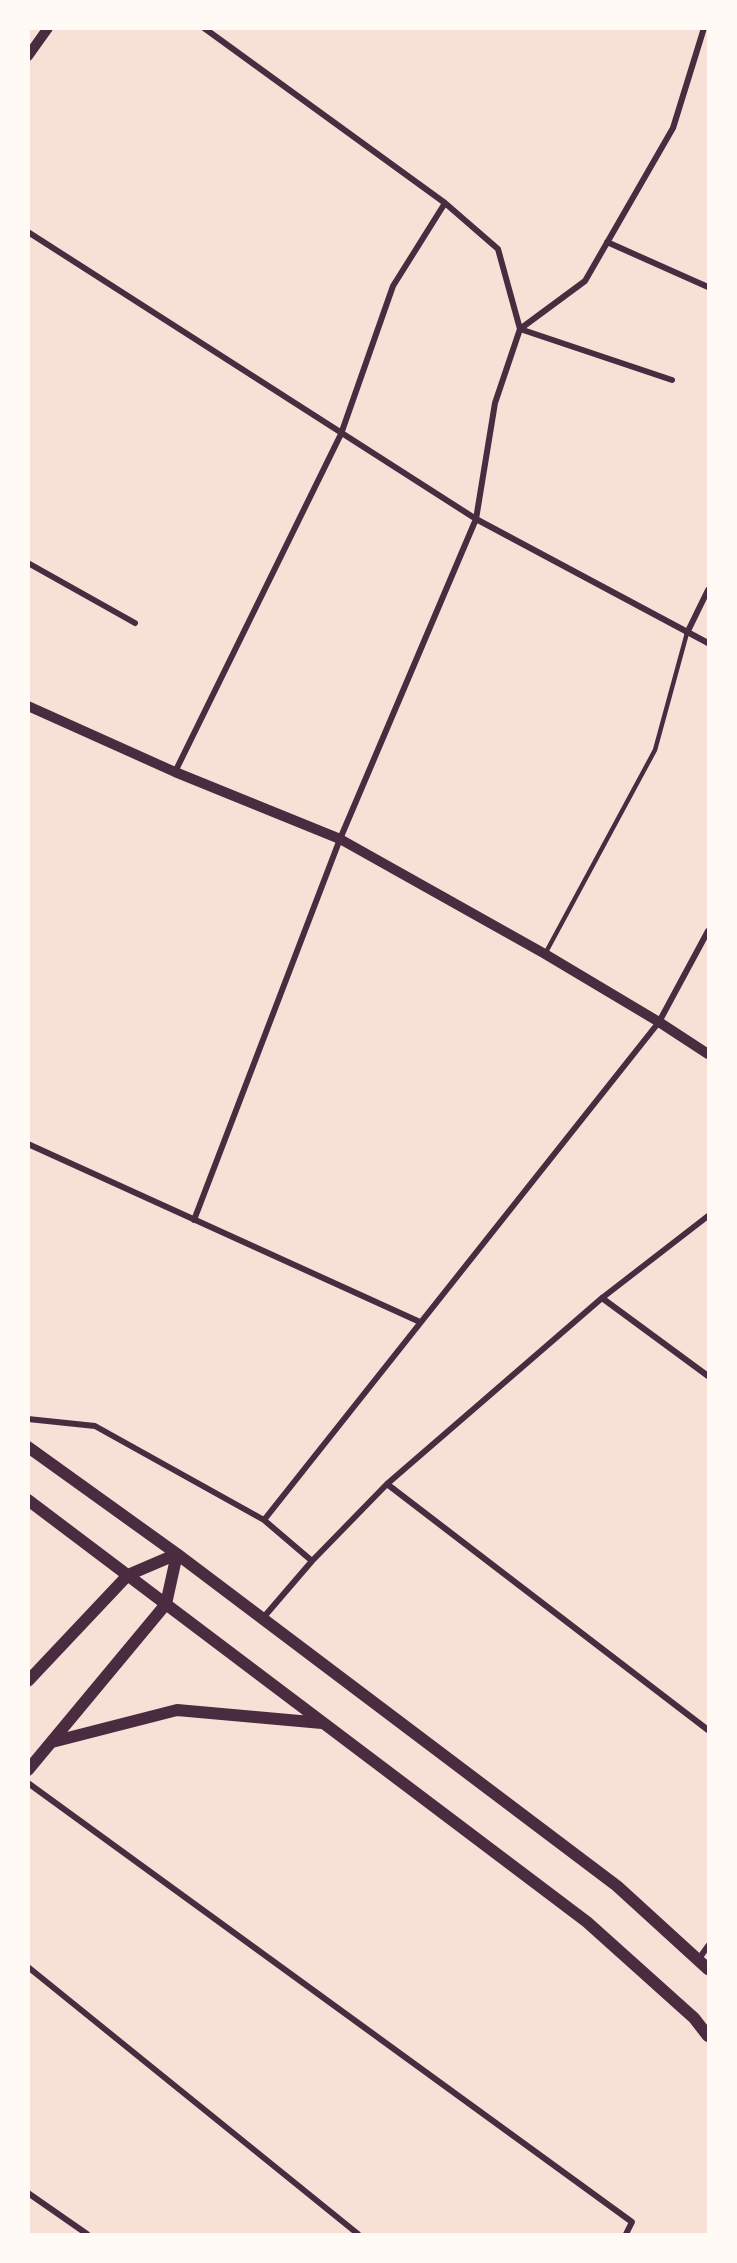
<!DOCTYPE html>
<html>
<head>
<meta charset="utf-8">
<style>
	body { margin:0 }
	#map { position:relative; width:737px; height:2263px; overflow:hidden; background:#f7e1d7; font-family:"Archivo Narrow",sans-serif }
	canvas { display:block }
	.frame { position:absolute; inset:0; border:30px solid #fffaf5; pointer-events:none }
</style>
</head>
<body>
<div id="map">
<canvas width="737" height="2263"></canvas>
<div class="frame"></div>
</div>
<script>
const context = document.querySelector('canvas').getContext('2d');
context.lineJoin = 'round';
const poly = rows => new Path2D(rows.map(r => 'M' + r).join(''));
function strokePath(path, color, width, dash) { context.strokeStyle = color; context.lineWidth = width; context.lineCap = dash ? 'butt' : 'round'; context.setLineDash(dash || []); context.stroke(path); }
const service = poly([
	[545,954,655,750,687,633]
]);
const minor = poly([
	[28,232,476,519,708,643],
	[607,242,708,287],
	[520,329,585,281,673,128,704,28],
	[520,329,672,380],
	[28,563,135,623],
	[687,633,708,590],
	[175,772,341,434,393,286,445,203],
	[28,1144,420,1322],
	[194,1220,340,839,476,519,495,403,520,329,498,249,445,203,204,28],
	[602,1298,708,1376],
	[28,1419,95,1426,264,1520,312,1561],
	[387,1484,708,1730],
	[264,1520,659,1022,708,931],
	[263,1618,312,1561,387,1484,602,1298,708,1216],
	[28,1783,632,2222,626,2234],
	[698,1960,708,1946],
	[28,1967,358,2234],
	[28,2193,87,2234]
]);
const tertiary = poly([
	[28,56,48,28],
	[28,706,175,772,340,839,545,954,659,1022,708,1054]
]);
const secondary = poly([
	[28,1447,177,1554,617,1886,708,1969],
	[28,1500,587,1922,694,2018,708,2036],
	[28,1681,128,1575,177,1554,166,1604,28,1770],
	[52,1742,177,1710,322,1723]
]);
strokePath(service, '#4a2c40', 4.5);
strokePath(minor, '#4a2c40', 6);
strokePath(tertiary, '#4a2c40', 10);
strokePath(secondary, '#4a2c40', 12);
</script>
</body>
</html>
